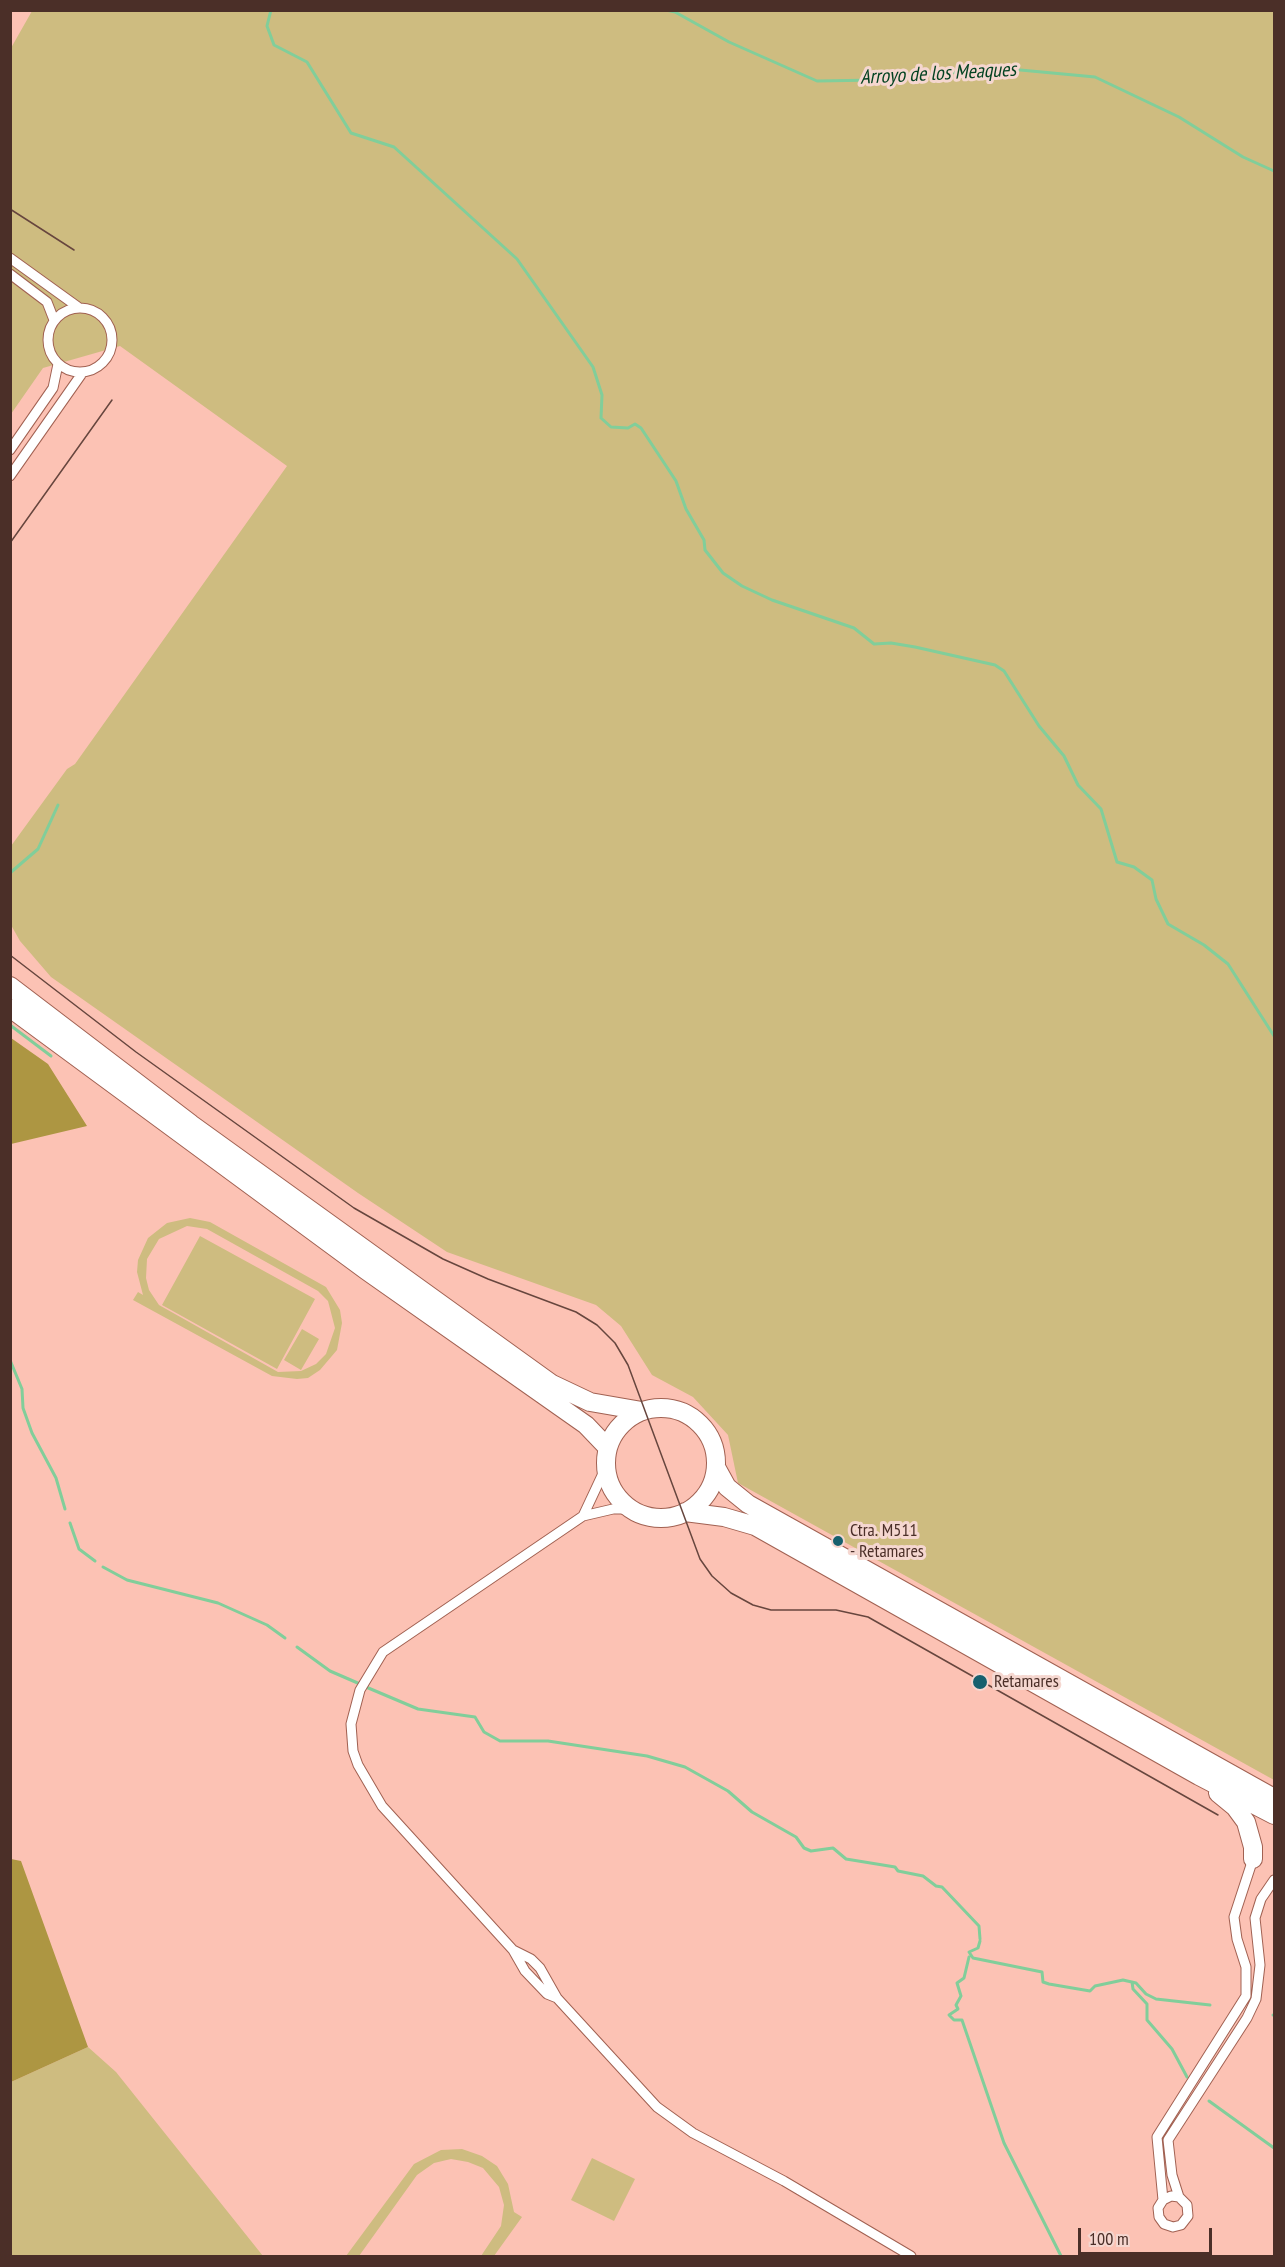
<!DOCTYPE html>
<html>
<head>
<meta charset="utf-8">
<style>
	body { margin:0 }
	#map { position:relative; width:1285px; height:2267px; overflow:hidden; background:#fcc2b4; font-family:"PT Sans Narrow",sans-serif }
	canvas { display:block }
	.frame { position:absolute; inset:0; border:12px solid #4b2f28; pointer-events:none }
	.scale { position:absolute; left:1078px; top:2228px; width:134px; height:27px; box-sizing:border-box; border:3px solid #4b2f28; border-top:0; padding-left:8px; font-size:18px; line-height:21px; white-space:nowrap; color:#4b2f28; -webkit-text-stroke:4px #f5d7d0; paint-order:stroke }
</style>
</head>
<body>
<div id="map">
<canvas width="1285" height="2267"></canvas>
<div class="frame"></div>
<div class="scale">100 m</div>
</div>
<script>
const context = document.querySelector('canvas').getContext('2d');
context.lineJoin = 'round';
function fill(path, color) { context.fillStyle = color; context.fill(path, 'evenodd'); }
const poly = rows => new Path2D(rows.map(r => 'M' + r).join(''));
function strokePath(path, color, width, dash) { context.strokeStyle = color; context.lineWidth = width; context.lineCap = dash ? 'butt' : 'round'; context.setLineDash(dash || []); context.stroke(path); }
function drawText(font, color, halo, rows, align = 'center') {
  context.font = font + ' "PT Sans Narrow",sans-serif'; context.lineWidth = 6; context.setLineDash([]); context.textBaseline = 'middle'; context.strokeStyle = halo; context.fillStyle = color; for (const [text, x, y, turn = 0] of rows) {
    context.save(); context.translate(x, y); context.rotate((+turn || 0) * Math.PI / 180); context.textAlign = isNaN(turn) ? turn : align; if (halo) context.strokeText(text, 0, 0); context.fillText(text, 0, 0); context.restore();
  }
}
const green = poly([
	[32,11,1274,11,1274,1780,738,1483,728,1435,693,1397,652,1375,621,1326,596,1305,447,1252,358,1193,51,977,20,941,11,925,11,846,67,769,75,764,287,466,120,346,43,368,11,414,11,48],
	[190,1218,210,1222,326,1287,340,1310,342,1323,337,1350,320,1370,308,1378,297,1379,272,1376,133,1300,138,1292,143,1295,137,1272,138,1260,148,1238,167,1223],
	[187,1226,207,1229,318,1291,328,1301,335,1328,326,1354,316,1364,301,1371,278,1372,159,1305,149,1290,146,1278,147,1259,159,1239],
	[200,1236,315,1299,277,1369,162,1305],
	[302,1329,319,1339,301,1370,284,1360],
	[88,2047,116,2072,263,2256,11,2256,11,2082],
	[462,2149,482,2156,497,2166,508,2184,514,2212,522,2217,494,2256,481,2256,501,2226,504,2205,499,2187,483,2168,468,2162,451,2159,434,2163,417,2175,359,2256,346,2256,414,2164,441,2150],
	[592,2158,635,2179,614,2221,571,2200]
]);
const forest = poly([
	[11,1038,48,1064,87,1126,11,1144],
	[11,1859,21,1861,88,2047,11,2082]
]);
const stream = poly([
	[271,10,267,26,274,45,307,62,351,133,394,147,517,259,593,367,602,395,601,418,611,427,628,428,635,424,641,428,676,481,686,509,704,540,705,550,723,573,742,586,772,600,854,628,874,644,891,643,915,647,995,665,1004,671,1039,726,1064,756,1078,785,1101,809,1117,862,1134,867,1152,880,1156,899,1168,924,1204,945,1228,964,1274,1036],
	[666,10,675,12,729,42,817,81,877,80,999,68,1095,77,1179,117,1243,157,1274,171],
	[10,873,38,849,58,805],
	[10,1025,51,1056],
	[10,1360,22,1389,23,1408,32,1433,56,1478,65,1509],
	[70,1523,79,1549,95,1561],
	[103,1567,127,1580,218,1603,267,1625,285,1638],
	[297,1647,330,1671,360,1684],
	[366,1687,418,1709,475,1717,484,1732,500,1741,548,1741,647,1756,685,1767,728,1791,752,1812,796,1837,804,1848,811,1851,833,1848,846,1859,895,1867,898,1871,923,1876,936,1886,942,1887,979,1926,980,1939],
	[980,1941,978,1948,969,1952,973,1958,1042,1972,1043,1982,1049,1984,1090,1991,1095,1986,1123,1980,1136,1983,1146,1994,1156,1999,1210,2005],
	[969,1957,964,1978,957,1983,961,1996,956,2005,958,2009,949,2015,954,2020,962,2020,1004,2143,1061,2256],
	[1132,1982,1133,1989,1147,2004,1147,2020,1172,2049,1187,2077],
	[1273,2015,1274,2015],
	[1209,2101,1274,2148]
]);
const street = poly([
	[10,258,78,307],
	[10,274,47,302,54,320],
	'48 340a32 32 0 1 1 64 0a32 32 0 1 1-64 0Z',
	[10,450,53,388,58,364],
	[10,476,83,372],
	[583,1516,613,1509,632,1509],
	[513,1950,531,1959,540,1968,557,1998,657,2107,693,2133,784,2181,911,2256],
	[557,1998,547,1994,525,1971,513,1950,382,1806,358,1765,353,1751,351,1724,360,1690,383,1652,583,1516,606,1467],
	[1179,2197,1172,2175,1168,2140,1247,2018,1256,1999,1260,1965,1255,1918,1261,1899,1274,1880],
	[1163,2200,1171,2196,1179,2197,1187,2205,1188,2216,1181,2225,1173,2227,1164,2224,1159,2217,1158,2208,1163,2200,1157,2137,1246,1996,1246,1967,1237,1939,1234,1917,1253,1859]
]);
const highway = poly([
	[10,986,191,1124,552,1384,590,1402,642,1411],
	[10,1008,367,1271,586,1425,608,1448],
	'606 1463a55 55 0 1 1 110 0a55 55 0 1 1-110 0Z',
	[716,1467,727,1487,748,1504,1274,1798],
	[685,1512,724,1517,755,1526,1199,1776,1274,1815],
	[1218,1793,1235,1807,1246,1822,1253,1847,1253,1859]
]);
const tram = poly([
	[10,209,74,250],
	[10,543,112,400],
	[10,955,136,1052,354,1208,443,1259,488,1279,576,1312,597,1325,615,1343,628,1365,700,1559,712,1576,731,1593,753,1605,771,1610,836,1610,868,1617,1218,1815]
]);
const markers = [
	[838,1541,6,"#16606e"],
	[980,1682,8,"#16606e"]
];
const poiNames = [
	["Ctra. M511",850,1531],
	["- Retamares",850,1552],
	["Retamares",994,1682]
];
const waterNames = [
	["Arroyo de los Meaques",938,74,-3]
];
fill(green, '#cebc80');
fill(forest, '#ad9642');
strokePath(stream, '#81ce9a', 3);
strokePath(street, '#a16152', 11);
strokePath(highway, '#a16152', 20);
strokePath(street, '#fff', 9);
strokePath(highway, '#fff', 18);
strokePath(tram, '#67463e', 1.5);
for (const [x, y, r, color] of markers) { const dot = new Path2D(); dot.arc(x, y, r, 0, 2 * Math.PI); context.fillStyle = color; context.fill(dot); strokePath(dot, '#f5d7d0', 2); }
drawText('18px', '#4b2f28', '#f5d7d0', poiNames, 'left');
drawText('italic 20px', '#034221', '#f5d7d0', waterNames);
</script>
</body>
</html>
